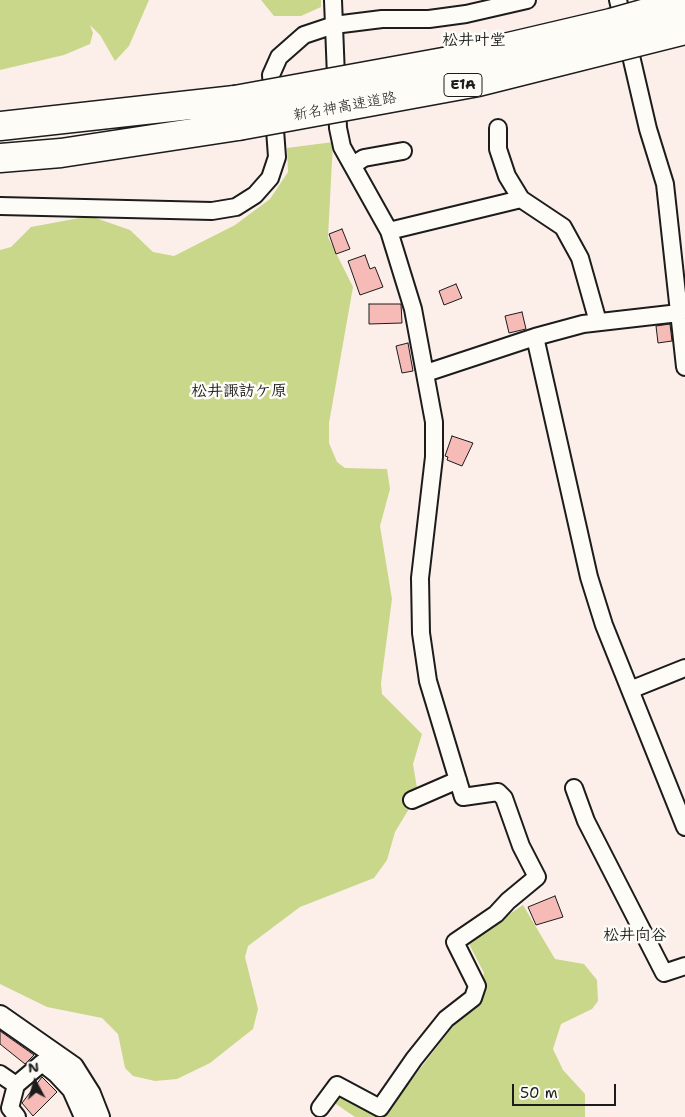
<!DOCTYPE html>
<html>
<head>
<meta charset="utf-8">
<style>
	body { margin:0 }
	#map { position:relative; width:685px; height:1117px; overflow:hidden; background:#fcefea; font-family:"Shantell Sans",sans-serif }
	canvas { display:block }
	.north { position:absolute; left:10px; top:1057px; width:50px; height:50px; -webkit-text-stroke:4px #fdfcf7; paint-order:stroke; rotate:354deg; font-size:14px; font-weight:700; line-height:20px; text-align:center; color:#1c1c1c }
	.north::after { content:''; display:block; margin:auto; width:18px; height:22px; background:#1c1c1c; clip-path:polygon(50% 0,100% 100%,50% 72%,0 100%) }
	.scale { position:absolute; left:512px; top:1084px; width:104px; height:22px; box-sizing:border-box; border:2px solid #1c1c1c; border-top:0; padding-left:6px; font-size:15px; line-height:18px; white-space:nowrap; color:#1c1c1c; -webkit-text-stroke:4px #fdfcf7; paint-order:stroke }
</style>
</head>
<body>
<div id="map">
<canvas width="685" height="1117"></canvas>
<div class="north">N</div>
<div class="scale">50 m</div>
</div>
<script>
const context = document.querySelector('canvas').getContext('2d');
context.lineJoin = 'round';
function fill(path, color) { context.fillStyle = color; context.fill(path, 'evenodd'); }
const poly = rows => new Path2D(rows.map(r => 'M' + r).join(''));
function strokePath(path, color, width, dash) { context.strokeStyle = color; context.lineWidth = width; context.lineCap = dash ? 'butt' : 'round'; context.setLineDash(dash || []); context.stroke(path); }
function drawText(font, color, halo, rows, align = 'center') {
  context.font = font + ' "Shantell Sans","Klee One",sans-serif'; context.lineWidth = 5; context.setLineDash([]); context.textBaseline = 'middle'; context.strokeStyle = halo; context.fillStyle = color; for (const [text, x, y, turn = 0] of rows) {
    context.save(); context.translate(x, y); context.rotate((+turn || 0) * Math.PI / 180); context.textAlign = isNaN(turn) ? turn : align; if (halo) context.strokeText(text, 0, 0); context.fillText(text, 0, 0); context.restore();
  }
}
const green = poly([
	[0,0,149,0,129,46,115,61,100,35,90,25,93,33,90,44,64,55,0,70],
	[261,0,321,0,321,7,301,16,274,16],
	[333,142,328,237,353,287,329,423,329,443,337,462,345,468,387,469,390,489,380,526,392,599,381,683,382,694,422,734,413,764,418,794,395,832,387,860,374,878,300,907,248,946,245,957,258,1009,253,1029,210,1063,177,1079,155,1081,133,1076,125,1068,118,1034,102,1018,47,1007,0,984,0,250,11,247,31,227,90,216,130,230,153,252,174,256,235,225,270,199,288,172,287,148],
	[523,905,555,959,584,964,597,980,598,1001,592,1009,561,1024,553,1049,563,1070,585,1094,585,1117,355,1117,333,1102,341,1093,385,1114,454,1025,478,1003,484,973,468,942]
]);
const building = poly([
	[342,229,350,249,336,254,329,234,342,229],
	[365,255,370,269,375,267,383,287,360,295,348,261,365,255],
	[456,284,462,298,444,305,439,291,456,284],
	[369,304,401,304,402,323,369,324,369,304],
	[522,312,526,329,509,333,505,316,522,312],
	[670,324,672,341,658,343,656,326,670,324],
	[408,343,413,371,402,373,396,346,408,343],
	[452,436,473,443,462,466,447,460,448,457,445,456,452,436],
	[555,896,563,917,536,925,528,907,555,896],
	[0,1031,34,1055,25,1064,0,1044,0,1031],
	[42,1077,57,1092,33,1116,22,1103,42,1077]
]);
const minor = poly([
	[618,0,648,129,665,184,685,367],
	[498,128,498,149,507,176,521,199,563,227,580,258,598,322],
	[353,165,364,158,403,151],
	[0,206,212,211,236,207,255,195,270,178,277,157,271,75,279,57,304,35,334,25,382,19,429,19,466,14,527,0],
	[389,231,521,199],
	[535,337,589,577,604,625,685,827],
	[426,373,535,337,583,324,679,313],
	[630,690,685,668],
	[574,788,586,821,664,973,685,966],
	[412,800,458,780],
	[0,1074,16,1085,10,1108,17,1117],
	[16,1085,42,1063,56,1074,71,1090,83,1117],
	[320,1108,337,1085,380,1108,414,1059,446,1019,473,998,477,986,455,942,496,914,508,901,537,877,521,846,504,798,498,792,463,797,428,681,421,633,420,578,434,457,434,422,413,309,389,231,342,147,338,128,333,0]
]);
const tertiary = poly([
	[0,1016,73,1067,90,1094,99,1117]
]);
const motorway = poly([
	[0,126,235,100],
	[0,158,61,153,238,126]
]);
const motorwayBridge = poly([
	[235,100,449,61,611,23,685,2],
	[238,126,478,82,685,30]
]);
const shields = [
	[463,85,38]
];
const shieldNames = [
	["E1A",463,85]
];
const streetNames = [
	["新名神高速道路",345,107,-10]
];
const neighbourhoodNames = [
	["松井叶堂",474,41],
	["松井諏訪ケ原",239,392],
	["松井向谷",635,936]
];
fill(green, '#c9d78a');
fill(building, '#f6bab7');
strokePath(building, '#1c1c1c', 1);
strokePath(minor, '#1c1c1c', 20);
strokePath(tertiary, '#1c1c1c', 24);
strokePath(motorway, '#1c1c1c', 31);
strokePath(minor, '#fdfcf7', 16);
strokePath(tertiary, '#fdfcf7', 20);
strokePath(motorway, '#fdfcf7', 28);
strokePath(motorwayBridge, '#1c1c1c', 31, []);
strokePath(motorwayBridge, '#fdfcf7', 28);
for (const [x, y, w] of shields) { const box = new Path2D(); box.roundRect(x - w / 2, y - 11.5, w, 23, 4); context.fillStyle = '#fdfcf7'; context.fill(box); strokePath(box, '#1c1c1c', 1); }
drawText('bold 14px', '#1c1c1c', null, shieldNames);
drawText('15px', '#1c1c1c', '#fdfcf7', streetNames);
drawText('bold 16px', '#1c1c1c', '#fdfcf7', neighbourhoodNames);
</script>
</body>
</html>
